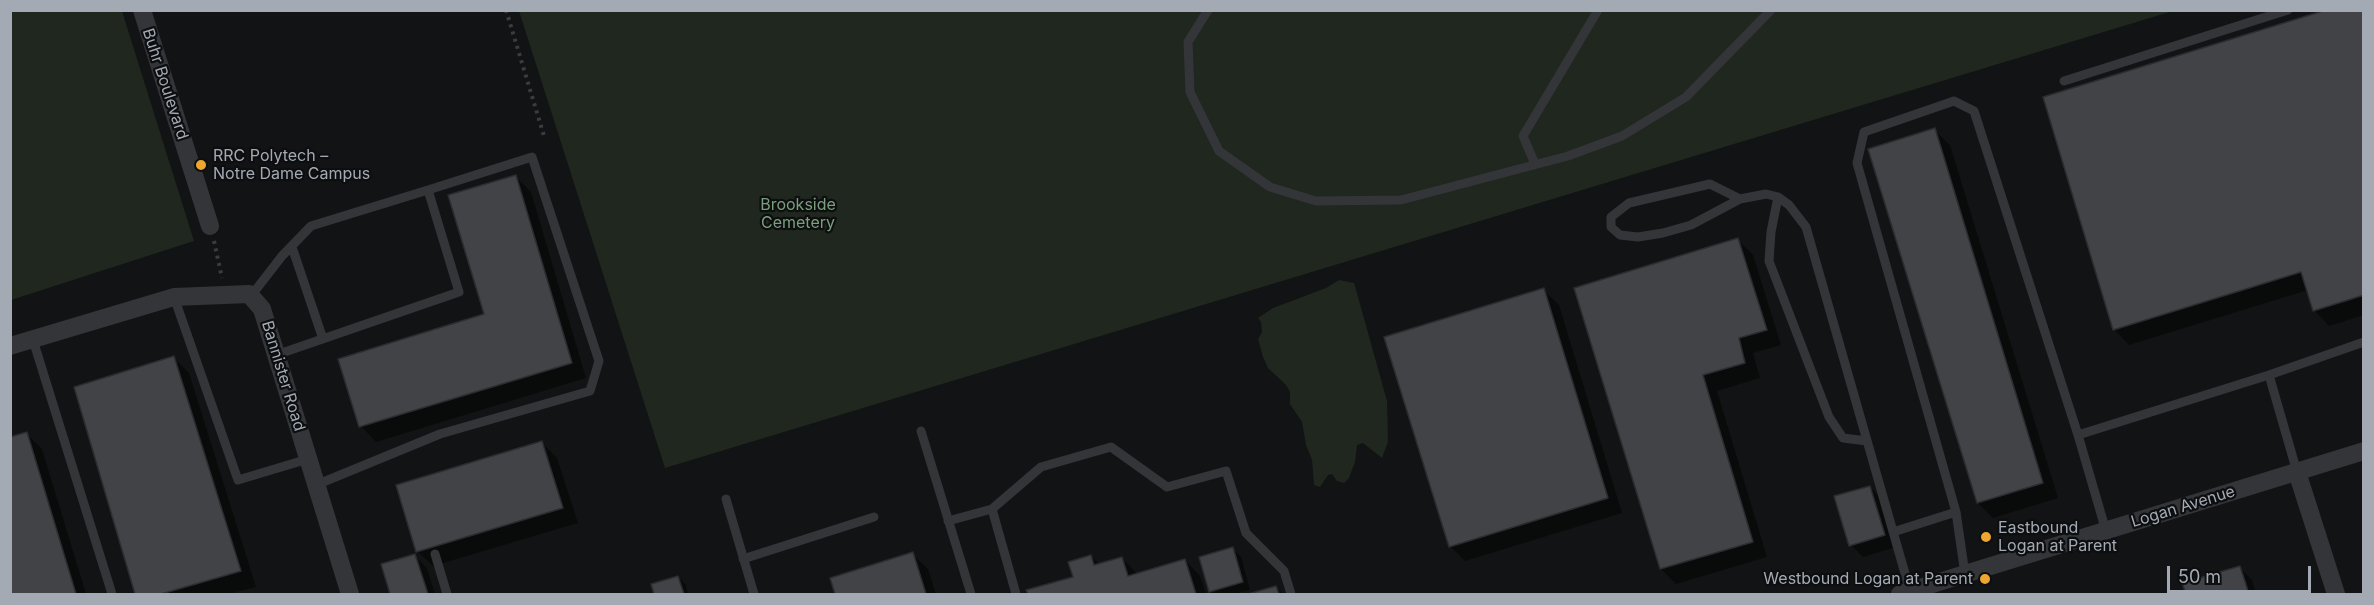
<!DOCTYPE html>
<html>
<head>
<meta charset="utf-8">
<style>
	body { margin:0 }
	#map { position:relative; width:2374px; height:605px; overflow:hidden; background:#121314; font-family:Inter,sans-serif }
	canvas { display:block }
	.frame { position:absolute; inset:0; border:12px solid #a4aab4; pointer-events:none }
	.scale { position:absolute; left:2167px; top:566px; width:144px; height:27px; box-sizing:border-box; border:3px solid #a4aab4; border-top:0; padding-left:8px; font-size:18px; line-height:21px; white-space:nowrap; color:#a4aab4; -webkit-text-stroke:4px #0d0e0f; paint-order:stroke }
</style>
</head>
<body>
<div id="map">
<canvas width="2374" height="605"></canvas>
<div class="frame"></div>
<div class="scale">50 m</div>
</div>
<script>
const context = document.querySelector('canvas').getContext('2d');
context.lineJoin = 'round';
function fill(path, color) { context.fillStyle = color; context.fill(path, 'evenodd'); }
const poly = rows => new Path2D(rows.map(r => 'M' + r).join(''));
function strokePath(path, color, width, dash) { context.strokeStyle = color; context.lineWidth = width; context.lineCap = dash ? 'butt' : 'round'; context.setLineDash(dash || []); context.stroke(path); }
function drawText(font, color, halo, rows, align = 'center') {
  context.font = font + ' Inter,sans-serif'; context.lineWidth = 4.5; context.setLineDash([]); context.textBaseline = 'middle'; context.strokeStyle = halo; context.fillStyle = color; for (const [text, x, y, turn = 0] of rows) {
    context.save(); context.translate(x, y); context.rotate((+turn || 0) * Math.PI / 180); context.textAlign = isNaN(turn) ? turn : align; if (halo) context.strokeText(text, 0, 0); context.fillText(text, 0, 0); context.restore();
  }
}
const green = poly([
	[11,10,122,11,194,241,11,300],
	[519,11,2173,11,665,468],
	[1339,280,1354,283,1355,286,1387,401,1388,442,1382,458,1363,443,1357,445,1355,462,1349,478,1344,483,1337,481,1332,474,1328,475,1320,487,1314,485,1312,460,1306,445,1302,422,1290,404,1290,392,1286,385,1268,368,1263,357,1258,339,1262,332,1261,322,1258,318,1273,308,1326,288]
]);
const shadow = poly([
	[2364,10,2364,315,2329,326,2314,310,2308,290,2129,345,2114,329],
	[1934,130,1950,145,2058,498,1993,518,1978,503],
	[515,176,531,192,586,378,376,442,361,426,486,315],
	[1738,240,1753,255,1781,345,1753,353,1760,378,1717,391,1767,557,1676,584,1661,569,1576,289],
	[1543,290,1559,305,1622,513,1465,561,1450,546],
	[174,358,189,373,256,587,228,594,136,594,75,388],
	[27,434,42,449,86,594,10,594,10,439],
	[542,443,557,458,578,523,433,566,417,551],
	[1870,487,1882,499,1896,547,1863,557,1851,545],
	[1233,549,1241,557,1250,590,1233,594,1214,594,1210,591],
	[912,554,928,569,936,594,837,594,832,579],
	[415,556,427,568,435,594,391,594,382,565],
	[1091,556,1100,565,1122,558,1138,575,1185,560,1200,576,1206,594,1029,594,1028,591,1075,578],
	[2240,568,2252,580,2256,594,2188,594,2184,584],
	[678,577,686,585,688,594,655,594,652,585],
	[1276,587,1283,594,1253,594]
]);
const building = poly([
	[2326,10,2364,10,2364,295,2313,311,2301,272,2113,330,2043,97,2326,10],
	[1935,128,2043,483,1977,503,1868,149,1935,128],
	[516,175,572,363,359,427,338,359,484,314,448,195,516,175],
	[1738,238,1767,330,1739,338,1745,363,1703,375,1753,542,1660,569,1574,288,1738,238],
	[1544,288,1608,498,1449,547,1384,337,1544,288],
	[174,356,241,571,161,594,135,594,74,387,174,356],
	[27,432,76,594,10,594,10,437,27,432],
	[542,441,563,508,416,552,396,485,542,441],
	[1870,486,1885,535,1849,546,1834,496,1870,486],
	[1233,547,1243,582,1209,592,1199,557,1233,547],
	[913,552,926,594,835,594,830,578,913,552],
	[415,554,428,594,390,594,381,564,415,554],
	[1091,555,1094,565,1122,557,1128,576,1185,559,1196,594,1028,594,1026,590,1073,577,1068,562,1091,555],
	[2240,566,2249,594,2186,594,2182,583,2240,566],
	[678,576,684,594,654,594,651,584,678,576],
	[1276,586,1279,594,1248,594,1276,586]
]);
const path = poly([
	[506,10,544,136],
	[214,241,222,278]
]);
const service = poly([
	[1208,10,1188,42,1190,92,1219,151,1270,187,1316,201,1401,200,1568,156,1622,136,1686,97,1771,10],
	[2064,81,2288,10],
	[1535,164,1523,136,1598,10],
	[1778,197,1771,232,1769,261,1829,417,1843,438,1867,441],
	[1740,199,1710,184,1629,203,1611,217,1611,227,1620,235,1638,237,1663,233,1691,225,1740,199,1766,194,1778,197,1789,205,1806,227,1910,591],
	[292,247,323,339],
	[251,296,282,256,311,226,428,190,459,292,276,355],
	[174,297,238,480,308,459],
	[33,340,112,594],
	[2269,375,2364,342],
	[921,431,971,594],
	[316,485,440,434,590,391,599,361,532,157,428,190],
	[726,499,754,594],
	[992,509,1041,467,1111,447,1167,487,1226,471,1246,533,1284,571,1291,594],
	[948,521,992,509,1016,594],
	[2106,531,2078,435,2269,375,2297,472],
	[1893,532,1956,512],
	[435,554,447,594],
	[743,559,874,517],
	[1965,574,1956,512,1857,163,1864,132,1954,101,1974,111,2078,435]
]);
const minor = poly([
	[142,10,210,226],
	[10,346,174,297,249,294,262,309,350,594],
	[2297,472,2336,594],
	[1900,594,2364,451]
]);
const markers = [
	[201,165,6,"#eea631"],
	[1986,537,6,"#eea631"],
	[1985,579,6,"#eea631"]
];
const streetNames = [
	["Buhr Boulevard",165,84,72],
	["Bannister Road",283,376,73],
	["Logan Avenue",2183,507,-17]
];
const poiNames = [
	["RRC Polytech –",213,156],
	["Notre Dame Campus",213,174],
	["Eastbound",1998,528],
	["Logan at Parent",1998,546],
	["Westbound Logan at Parent",1973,579,"right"]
];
const parkNames = [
	["Brookside",798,205],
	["Cemetery",798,223]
];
fill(green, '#1f271f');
fill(shadow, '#0007');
fill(building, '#414347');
strokePath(building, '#2c2d30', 1.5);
strokePath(path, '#3a3c40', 4, [3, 4.5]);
strokePath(service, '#343539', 9);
strokePath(minor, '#343539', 18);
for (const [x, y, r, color] of markers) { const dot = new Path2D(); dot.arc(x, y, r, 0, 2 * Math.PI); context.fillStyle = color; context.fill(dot); strokePath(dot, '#0d0e0f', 2); }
drawText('16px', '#a4aab4', '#0d0e0f', streetNames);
drawText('16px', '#a4aab4', '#0d0e0f', poiNames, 'left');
drawText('16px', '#7b9f7c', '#0d0e0f', parkNames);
</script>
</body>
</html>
